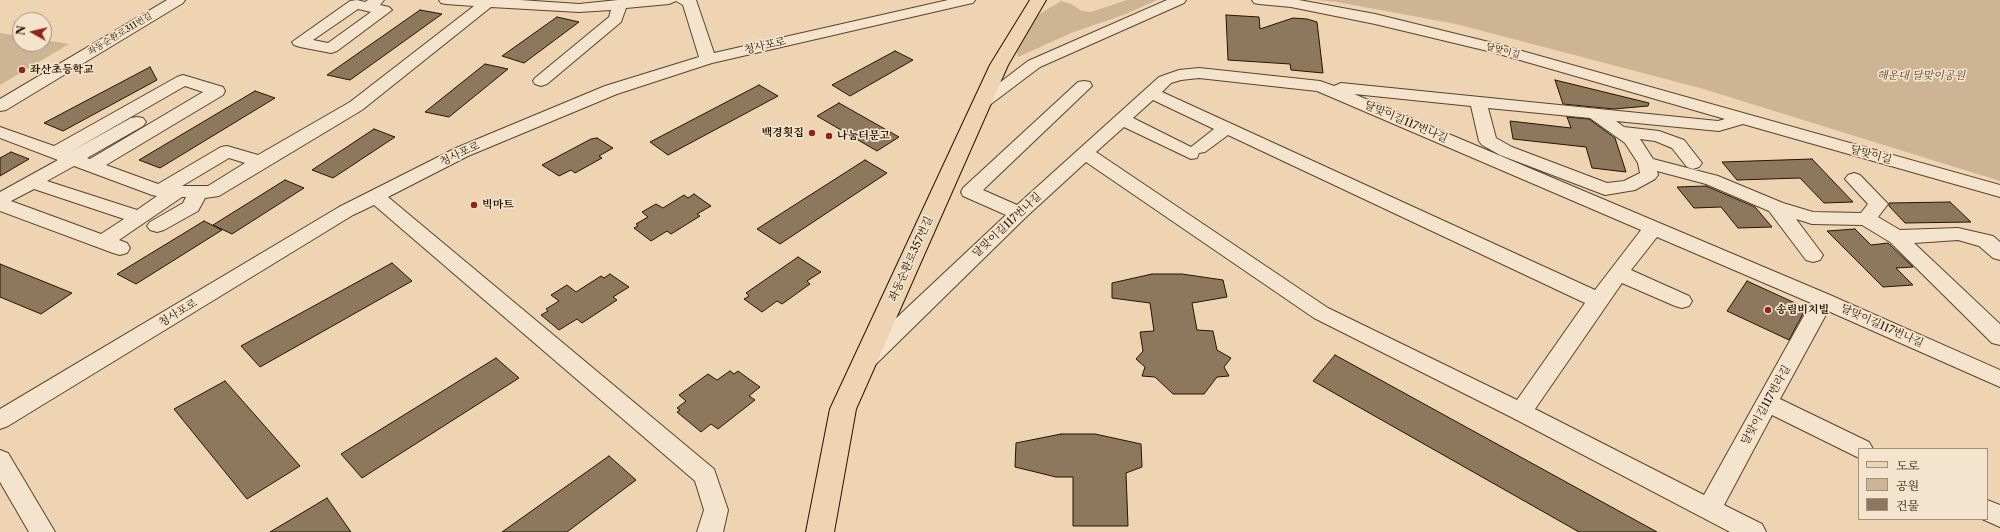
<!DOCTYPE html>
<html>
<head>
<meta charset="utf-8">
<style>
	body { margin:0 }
	#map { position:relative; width:2000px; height:532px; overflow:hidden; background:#eed4b2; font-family:"Libre Caslon Text","Noto Serif KR",serif }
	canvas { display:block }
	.legend { position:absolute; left:1858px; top:448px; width:130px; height:72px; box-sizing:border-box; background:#f4e3cd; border:1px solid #a1917b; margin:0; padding:5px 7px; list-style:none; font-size:12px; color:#241500 }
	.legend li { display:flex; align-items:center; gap:8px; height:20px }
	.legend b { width:20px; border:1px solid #a1917b }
	.north { position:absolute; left:12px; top:12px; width:40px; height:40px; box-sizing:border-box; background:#f4e3cd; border:1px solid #a1917b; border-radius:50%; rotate:278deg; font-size:11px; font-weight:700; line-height:16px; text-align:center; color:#241500 }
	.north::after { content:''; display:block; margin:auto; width:14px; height:18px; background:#8f2418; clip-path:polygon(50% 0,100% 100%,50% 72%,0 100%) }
</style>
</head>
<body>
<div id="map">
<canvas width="2000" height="532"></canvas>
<ul class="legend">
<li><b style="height:5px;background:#eed4b2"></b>도로</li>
<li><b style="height:11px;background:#ccb494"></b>공원</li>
<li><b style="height:11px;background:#8d785d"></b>건물</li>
</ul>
<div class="north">N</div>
</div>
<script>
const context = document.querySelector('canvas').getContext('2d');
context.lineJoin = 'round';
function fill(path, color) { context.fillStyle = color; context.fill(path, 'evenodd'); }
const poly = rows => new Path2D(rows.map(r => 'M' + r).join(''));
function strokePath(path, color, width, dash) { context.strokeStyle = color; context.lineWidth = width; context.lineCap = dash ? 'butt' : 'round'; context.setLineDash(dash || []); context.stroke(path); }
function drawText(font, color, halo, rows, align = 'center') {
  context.font = font + ' "Libre Caslon Text","Noto Serif KR",serif'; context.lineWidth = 3.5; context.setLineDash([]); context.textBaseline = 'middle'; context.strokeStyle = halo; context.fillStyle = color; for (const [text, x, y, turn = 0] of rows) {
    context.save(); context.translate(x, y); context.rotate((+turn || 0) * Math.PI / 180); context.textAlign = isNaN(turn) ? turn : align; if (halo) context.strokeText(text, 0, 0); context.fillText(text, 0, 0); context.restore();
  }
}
const green = poly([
	[1127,0,1157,0,1126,14,1071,33,1018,57,1017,52,1029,28,1038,15,1061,1,1071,4,1082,11,1091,12],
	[1317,0,2000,0,2000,181,1700,88,1456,24,1337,2],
	[0,33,20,36,20,44,44,44,44,40,69,44,0,85]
]);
const building = poly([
	[420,10,442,14,350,80,327,75,420,10],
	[1226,15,1259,17,1260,29,1293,18,1307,19,1317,22,1323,73,1291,70,1290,64,1228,60,1226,15],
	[557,17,579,22,524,63,502,56,557,17],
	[895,51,913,60,850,96,832,85,895,51],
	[485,64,508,69,449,117,425,112,485,64],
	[150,67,157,80,63,131,44,123,150,67],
	[1555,80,1649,103,1648,106,1614,109,1563,104,1555,80],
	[759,85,778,96,668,155,650,142,759,85],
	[255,91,275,98,160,168,139,160,255,91],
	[839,103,899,137,877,151,817,116,839,103],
	[1567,117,1589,119,1615,138,1626,172,1592,168,1586,147,1513,139,1510,121,1571,128,1567,117],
	[374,129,395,137,333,178,312,170,374,129],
	[597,138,613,148,599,156,602,158,575,173,571,170,559,176,542,165,591,139,597,138],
	[11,152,29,159,0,176,0,158,11,152],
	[1812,159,1853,202,1824,203,1800,178,1737,180,1722,162,1812,159],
	[865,160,887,173,780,244,757,229,865,160],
	[285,180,304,188,232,234,213,225,285,180],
	[1706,186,1755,207,1772,227,1738,228,1721,207,1694,208,1677,187,1706,186],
	[694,194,711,206,697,214,700,216,671,234,667,231,651,241,634,228,638,226,636,224,648,217,642,212,656,204,663,208,684,195,688,198,694,194],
	[1950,202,1971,222,1905,223,1889,206,1889,203,1950,202],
	[204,221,222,230,136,284,117,274,204,221],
	[1855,229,1871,245,1888,243,1910,264,1913,267,1896,268,1913,285,1883,287,1827,231,1855,229],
	[798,257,821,272,807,281,810,284,782,304,777,301,762,312,744,299,749,296,746,293,798,257],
	[392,263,412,281,260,367,241,346,392,263],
	[0,264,72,293,41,314,0,297,0,264],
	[610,274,629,287,613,297,617,300,582,323,577,319,559,330,541,315,548,311,546,309,559,301,551,295,567,285,576,292,601,276,604,278,610,274],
	[1152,274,1182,274,1223,280,1227,297,1192,303,1197,330,1213,331,1217,350,1231,358,1224,367,1229,376,1217,377,1204,394,1173,394,1155,377,1142,376,1145,367,1136,359,1143,351,1140,332,1154,331,1150,303,1112,298,1112,283,1152,274],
	[1747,281,1806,308,1789,340,1727,311,1747,281],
	[1335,355,1657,532,1579,532,1313,381,1335,355],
	[496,358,519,378,362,478,341,454,496,358],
	[730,371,734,374,738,371,760,387,749,396,755,400,718,429,711,424,701,432,677,412,680,410,677,408,686,401,679,395,708,374,717,380,730,371],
	[225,381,300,466,247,499,174,409,225,381],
	[1061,434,1095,434,1141,444,1142,467,1126,473,1128,526,1073,526,1073,477,1056,477,1015,467,1016,443,1061,434],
	[609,456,636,480,567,532,502,532,609,456],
	[327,498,351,532,270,532,327,498]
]);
const minor = poly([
	[167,0,185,0,183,3,6,110,0,111,0,99,167,0],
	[357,0,365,2,368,0,384,0,380,5,389,7,392,10,337,51,331,53,300,47,294,45,292,42,350,1,357,0],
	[358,9,371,12,328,43,313,40,358,9],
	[439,0,520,0,579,4,618,0,696,0,714,53,948,0,975,0,973,3,968,4,712,63,617,94,468,156,388,197,714,469,728,510,723,532,697,532,704,510,695,481,374,205,353,215,8,426,0,429,0,409,339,207,456,148,605,86,699,57,683,5,676,1,669,4,626,8,621,22,547,84,541,86,535,84,533,81,535,78,609,17,611,10,579,12,491,7,362,110,219,196,205,198,198,211,164,230,157,232,150,230,147,226,150,222,183,203,186,197,182,197,119,240,127,243,130,248,127,253,120,255,113,253,0,211,0,192,58,160,0,138,0,127,54,146,177,77,183,75,223,87,225,91,223,95,106,165,158,184,221,147,227,146,258,155,350,102,474,6,446,4,441,3,439,0],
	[185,86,203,92,90,159,87,158,143,126,146,122,143,118,137,117,131,118,70,152,185,86],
	[229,158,245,163,208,186,182,186,229,158],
	[74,166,152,195,157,196,137,210,47,181,74,166],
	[34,189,124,219,101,234,11,201,34,189],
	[1167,0,1186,0,1184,3,1040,67,987,107,981,108,975,107,973,103,1028,61,1167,0],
	[1252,0,1299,0,1375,14,1497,44,2000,185,2000,197,1743,124,1719,131,1616,121,1624,127,1659,131,1684,140,1702,163,1699,167,1693,169,1687,167,1672,148,1655,141,1640,139,1653,159,1718,176,1783,203,1813,212,1861,213,1868,204,1845,179,1848,175,1854,173,1860,175,1888,204,1878,217,1900,230,1958,228,1993,236,2000,242,2000,260,1993,258,1979,246,1958,240,1914,243,2000,324,2000,345,1992,343,1890,242,1862,225,1812,224,1796,219,1823,255,1820,260,1813,262,1806,260,1769,211,1706,184,1657,171,1658,175,1655,179,1635,190,1605,195,1500,155,1482,145,1479,141,1471,106,1354,94,1830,295,2000,370,2000,387,1828,311,1780,399,1869,442,1873,449,1859,449,1859,458,1772,415,1724,505,1762,524,1766,532,1730,532,1513,418,1314,318,1086,162,1026,217,876,364,868,366,860,364,857,358,860,352,1006,215,963,196,961,192,963,188,1078,82,1084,81,1090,82,1092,86,983,190,1017,205,1159,77,1179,70,1199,68,1320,81,1334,86,1341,83,1718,121,1725,119,1492,52,1375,24,1291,7,1259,4,1254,3,1252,0],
	[1199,78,1317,91,1641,230,1595,290,1162,92,1171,83,1181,80,1199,78],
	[1153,100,1214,129,1191,147,1133,118,1153,100],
	[1488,108,1590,118,1625,143,1638,163,1640,173,1624,181,1607,183,1512,147,1496,138,1488,108],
	[1124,127,1191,159,1197,158,1199,153,1205,152,1228,135,1585,303,1517,400,1328,308,1096,152,1124,127],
	[1657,237,1811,303,1704,495,1535,409,1622,283,1675,306,1682,308,1689,306,1692,301,1689,296,1631,270,1657,237],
	[0,450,8,453,55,532,29,532,0,482,0,450],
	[1987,500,2000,505,2000,527,1982,519,1987,519,1987,500]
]);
const major = poly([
	[1030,0,1046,0,1008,65,856,409,834,532,806,532,830,409,990,65,1030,0]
]);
const markers = [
	[22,70,4,"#8f2418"],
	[812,133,4,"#8f2418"],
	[829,136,4,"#8f2418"],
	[474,205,4,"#8f2418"],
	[1768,310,4,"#8f2418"]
];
const farStreetnames = [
	["좌동순환로311번길",120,34,-31],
	["달맞이길",1503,51,15]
];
const streetNames = [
	["청사포로",765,46,-13],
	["달맞이길117번나길",1406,122,23],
	["청사포로",460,154,-25],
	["달맞이길",1871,155,15],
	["달맞이길117번나길",1007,225,-43],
	["좌동순환로357번길",911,259,-66],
	["청사포로",178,313,-31],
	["달맞이길117번나길",1882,326,24],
	["달맞이길117번라길",1766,405,-61]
];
const poiNames = [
	["좌산초등학교",30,70],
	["백경횟집",804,133,"right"],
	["나눔터문고",837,136],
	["빅마트",482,205],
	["송림비치빌",1776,310]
];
const parkNames = [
	["해운대 달맞이공원",1921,76]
];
fill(green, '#ccb494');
fill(building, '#8d785d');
strokePath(building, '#241500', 1);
strokePath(minor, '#56452c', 2);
strokePath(major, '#241500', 2);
fill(minor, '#f4e3cd');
fill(major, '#eed4b2');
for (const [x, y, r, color] of markers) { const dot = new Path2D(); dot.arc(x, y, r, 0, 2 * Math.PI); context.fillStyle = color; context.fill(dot); strokePath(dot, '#f4e3cd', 1.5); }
drawText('9px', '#241500', '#f4e3cd', farStreetnames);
drawText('11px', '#241500', '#f4e3cd', streetNames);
drawText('bold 11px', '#241500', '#f4e3cd', poiNames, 'left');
drawText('italic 11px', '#56452c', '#f4e3cd', parkNames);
</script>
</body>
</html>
